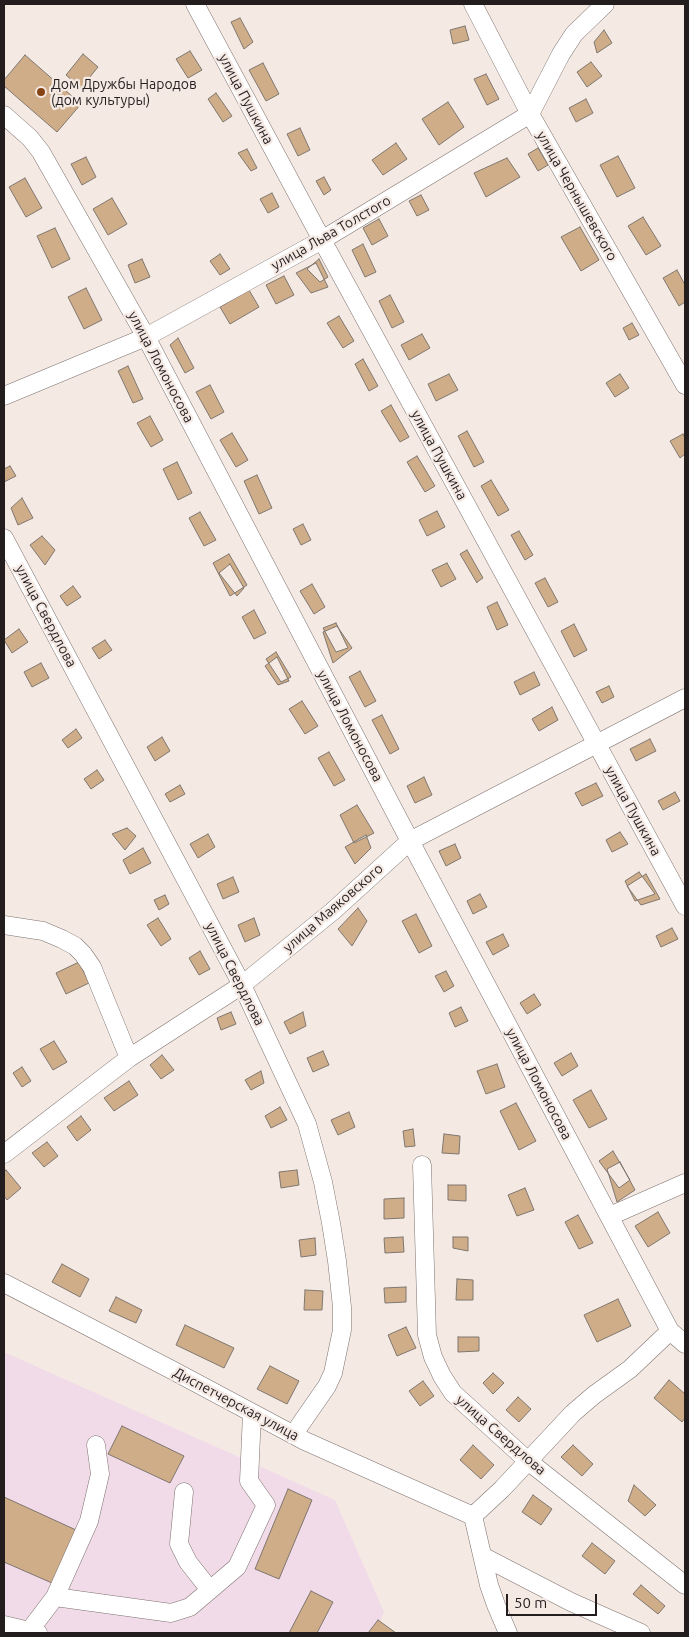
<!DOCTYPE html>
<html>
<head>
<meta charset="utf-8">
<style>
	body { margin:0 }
	#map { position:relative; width:689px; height:1637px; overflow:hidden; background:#f5e9e4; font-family:Ubuntu,sans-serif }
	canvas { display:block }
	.frame { position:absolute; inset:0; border:5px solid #231e1d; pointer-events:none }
	.scale { position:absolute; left:506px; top:1594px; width:91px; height:22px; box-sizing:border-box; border:2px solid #231e1d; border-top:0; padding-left:6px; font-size:15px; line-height:18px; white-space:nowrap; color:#231e1d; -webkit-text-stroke:4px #f5e9e4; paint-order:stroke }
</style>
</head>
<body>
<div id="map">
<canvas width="689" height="1637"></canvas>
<div class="frame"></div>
<div class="scale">50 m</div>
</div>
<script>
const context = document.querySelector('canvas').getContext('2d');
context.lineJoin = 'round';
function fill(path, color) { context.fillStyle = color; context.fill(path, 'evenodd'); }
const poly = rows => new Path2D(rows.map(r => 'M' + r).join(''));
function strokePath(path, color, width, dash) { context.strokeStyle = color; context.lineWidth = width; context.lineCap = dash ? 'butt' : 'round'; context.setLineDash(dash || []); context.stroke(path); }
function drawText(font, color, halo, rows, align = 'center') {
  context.font = font + ' Ubuntu,sans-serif'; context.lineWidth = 4.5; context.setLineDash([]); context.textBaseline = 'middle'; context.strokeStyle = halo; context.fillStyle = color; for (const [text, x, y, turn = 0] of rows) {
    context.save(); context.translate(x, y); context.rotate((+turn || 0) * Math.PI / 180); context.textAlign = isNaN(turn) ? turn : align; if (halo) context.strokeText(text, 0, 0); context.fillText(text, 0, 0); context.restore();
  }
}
const industrial = poly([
	[4,1352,335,1500,384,1612,380,1622,396,1633,4,1633]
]);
const building = poly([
	[240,18,253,42,244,49,231,22,240,18],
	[465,26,469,40,453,44,450,30,465,26],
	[604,30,612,43,597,53,594,42,604,30],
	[190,51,202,70,188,78,176,59,190,51],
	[83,54,98,67,81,88,66,75,83,54],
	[25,55,81,104,57,132,4,86,4,80,25,55],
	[591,62,602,76,587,87,577,72,591,62],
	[263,63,279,94,266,101,249,70,263,63],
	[486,74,499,99,487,105,474,79,486,74],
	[216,93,232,116,223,122,208,99,216,93],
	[586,99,593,113,576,122,569,108,586,99],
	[448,102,464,127,439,145,422,119,448,102],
	[300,128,310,150,298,156,287,134,300,128],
	[396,143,407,159,383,175,372,160,396,143],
	[538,148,548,165,538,171,528,154,538,148],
	[247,149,257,168,251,171,238,153,247,149],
	[618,156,635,188,617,197,600,165,618,156],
	[86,157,96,177,82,185,71,164,86,157],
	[507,158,520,177,486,197,474,173,507,158],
	[324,177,331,190,324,195,316,181,324,177],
	[25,178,42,208,26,217,9,187,25,178],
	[272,193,279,207,268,213,260,199,272,193],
	[421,195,429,210,417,216,409,201,421,195],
	[112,198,127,224,108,235,93,209,112,198],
	[643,217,661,246,646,255,628,226,643,217],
	[379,219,388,236,372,245,363,228,379,219],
	[580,227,599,260,581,271,561,237,580,227],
	[55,228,70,259,52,268,37,236,55,228],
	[363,244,376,272,365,277,352,250,363,244],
	[220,254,230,269,220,275,210,261,220,254],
	[142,259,150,277,135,283,128,265,142,259],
	[319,259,328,277,320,282,307,269,319,259],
	[316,263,328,287,311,293,296,273,316,263],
	[677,270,685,285,685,302,679,306,663,278,677,270],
	[284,276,294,295,276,304,266,285,284,276],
	[86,288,102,320,84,329,68,297,86,288],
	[249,290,259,307,230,324,220,307,249,290],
	[390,295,404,322,392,328,379,301,390,295],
	[339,316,354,341,343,348,327,323,339,316],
	[632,323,639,335,629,340,623,328,632,323],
	[422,334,430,348,409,360,401,345,422,334],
	[178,338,194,368,185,373,170,345,178,338],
	[363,359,378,386,369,391,355,364,363,359],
	[128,366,143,399,133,403,118,371,128,366],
	[449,374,458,390,436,401,428,384,449,374],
	[620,374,629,388,615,397,606,383,620,374],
	[210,385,224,412,211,419,196,392,210,385],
	[391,405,409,437,400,442,381,411,391,405],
	[150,416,163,440,151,447,137,423,150,416],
	[467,431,484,462,474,467,458,436,467,431],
	[232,433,248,460,236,467,220,440,232,433],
	[683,434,685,438,685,454,680,458,670,441,683,434],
	[417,456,435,486,425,492,407,462,417,456],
	[177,462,192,493,178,500,163,469,177,462],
	[10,466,16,476,4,482,4,469,10,466],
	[257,475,272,508,259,514,244,481,257,475],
	[491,480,509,510,498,516,481,486,491,480],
	[22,498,33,518,18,525,11,508,22,498],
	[437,511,445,527,427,536,419,520,437,511],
	[200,512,216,540,204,546,189,518,200,512],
	[303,524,311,540,301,545,293,529,303,524],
	[519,531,533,555,525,560,511,535,519,531],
	[42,536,55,550,45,565,30,545,42,536],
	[467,550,483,578,477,582,477,583,460,554,467,550],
	[229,554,247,585,230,596,213,563,229,554],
	[447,563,456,579,441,587,432,570,447,563],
	[230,564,244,588,237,596,219,573,230,564],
	[545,578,558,602,548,607,535,583,545,578],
	[312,584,325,607,314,614,300,591,312,584],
	[73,586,81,597,67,606,60,596,73,586],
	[497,602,508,625,497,630,487,607,497,602],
	[254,610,266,633,254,639,242,617,254,610],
	[336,623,348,648,336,652,323,628,336,623],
	[574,624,587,650,574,657,561,631,574,624],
	[337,626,352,648,333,663,323,632,337,626],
	[19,629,28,642,12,653,4,640,19,629],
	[105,640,112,650,99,659,92,648,105,640],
	[276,652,291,677,281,682,266,659,276,652],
	[277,657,289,681,278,685,265,666,277,657],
	[41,663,49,678,32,687,24,672,41,663],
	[360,671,376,701,365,707,349,677,360,671],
	[534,672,540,685,520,695,514,682,534,672],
	[609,686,614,697,602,703,596,692,609,686],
	[302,701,318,726,305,734,289,709,302,701],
	[552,707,558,720,539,731,532,719,552,707],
	[382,715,399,749,390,754,372,720,382,715],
	[76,729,82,738,68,748,62,740,76,729],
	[162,737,170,751,155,761,147,747,162,737],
	[650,739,656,751,636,761,630,749,650,739],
	[329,752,345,780,334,786,318,758,329,752],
	[97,770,104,780,91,789,84,779,97,770],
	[424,777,432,795,415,803,407,786,424,777],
	[596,783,603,796,582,806,575,793,596,783],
	[180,785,185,794,170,802,165,794,180,785],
	[675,792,680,801,663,810,658,801,675,792],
	[357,805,374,833,354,843,340,815,357,805],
	[127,828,136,836,125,850,112,834,127,828],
	[620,832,628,844,612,852,606,840,620,832],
	[208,834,215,847,198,858,190,844,208,834],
	[366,835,371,848,355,864,345,847,366,835],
	[455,844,461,858,446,866,439,851,455,844],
	[143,848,151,863,130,874,123,860,143,848],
	[639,872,655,894,635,901,625,881,639,872],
	[646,874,660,899,641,905,627,886,646,874],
	[233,877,239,892,223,899,217,884,233,877],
	[480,894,487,907,473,914,467,901,480,894],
	[165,895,169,904,159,910,154,900,165,895],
	[358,908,367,921,352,946,338,929,358,908],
	[416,914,432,946,419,953,402,921,416,914],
	[158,918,171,939,161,946,147,925,158,918],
	[254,918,260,935,245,942,238,925,254,918],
	[672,928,678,939,661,947,656,936,672,928],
	[503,934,509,946,493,955,486,942,503,934],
	[200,951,210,969,199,975,189,958,200,951],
	[79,962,89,983,66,994,56,973,79,962],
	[446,971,454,986,444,992,435,976,446,971],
	[534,994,541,1005,527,1014,520,1003,534,994],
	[461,1007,468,1021,455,1027,449,1013,461,1007],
	[231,1012,236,1024,221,1030,217,1018,231,1012],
	[303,1012,306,1026,290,1034,284,1022,303,1012],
	[54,1041,67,1062,53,1070,40,1049,54,1041],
	[323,1051,329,1065,313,1072,307,1058,323,1051],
	[571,1053,578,1066,562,1076,554,1063,571,1053],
	[162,1055,174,1070,161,1079,150,1065,162,1055],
	[497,1064,505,1087,486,1094,477,1071,497,1064],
	[22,1067,31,1081,22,1087,13,1073,22,1067],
	[261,1071,264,1083,251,1090,245,1080,261,1071],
	[129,1081,138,1095,114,1111,104,1098,129,1081],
	[591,1090,607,1119,589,1128,573,1100,591,1090],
	[516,1103,536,1141,519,1150,500,1111,516,1103],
	[280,1107,287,1120,271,1128,265,1116,280,1107],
	[349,1112,355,1127,338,1135,331,1120,349,1112],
	[81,1116,91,1130,77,1141,67,1127,81,1116],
	[413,1129,415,1146,405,1147,403,1131,413,1129],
	[444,1134,460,1136,459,1154,442,1153,444,1134],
	[47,1142,58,1156,44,1167,32,1153,47,1142],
	[613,1151,630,1180,619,1188,599,1161,613,1151],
	[620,1162,635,1190,617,1202,607,1169,620,1162],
	[6,1170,21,1188,7,1200,4,1196,4,1172,6,1170],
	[297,1170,299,1185,281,1188,279,1172,297,1170],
	[448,1185,466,1185,466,1201,448,1200,448,1185],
	[525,1188,534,1210,517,1216,508,1195,525,1188],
	[404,1198,404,1218,384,1219,384,1199,404,1198],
	[658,1212,670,1233,648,1247,635,1226,658,1212],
	[578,1215,593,1243,579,1249,565,1222,578,1215],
	[403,1237,404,1252,385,1253,384,1238,403,1237],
	[453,1237,468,1237,468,1251,453,1248,453,1237],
	[315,1238,316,1255,301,1257,299,1240,315,1238],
	[62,1264,89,1279,80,1297,52,1282,62,1264],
	[457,1279,473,1280,473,1300,456,1300,457,1279],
	[406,1287,406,1302,385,1303,384,1288,406,1287],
	[305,1290,323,1291,322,1310,304,1310,305,1290],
	[116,1297,142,1310,136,1323,109,1311,116,1297],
	[618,1299,631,1326,597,1342,584,1315,618,1299],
	[185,1325,234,1348,224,1368,176,1345,185,1325],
	[406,1327,416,1348,397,1356,388,1335,406,1327],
	[458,1337,479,1337,479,1351,458,1352,458,1337],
	[270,1366,299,1381,287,1404,257,1389,270,1366],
	[493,1373,504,1383,493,1394,483,1383,493,1373],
	[669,1380,685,1394,685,1418,682,1422,654,1398,669,1380],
	[423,1381,434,1396,420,1406,409,1391,423,1381],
	[518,1397,531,1409,519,1422,506,1410,518,1397],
	[122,1426,184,1456,170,1483,108,1454,122,1426],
	[473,1445,494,1465,481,1479,460,1460,473,1445],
	[573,1445,593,1464,582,1476,561,1457,573,1445],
	[634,1485,656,1505,645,1516,628,1501,634,1485],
	[288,1489,312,1500,279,1579,255,1569,288,1489],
	[533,1495,552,1509,541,1525,522,1512,533,1495],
	[4,1497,76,1530,52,1583,4,1562,4,1497],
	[592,1543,615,1561,605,1574,582,1556,592,1543],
	[641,1585,665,1606,658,1614,633,1594,641,1585],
	[311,1591,333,1602,317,1633,289,1633,311,1591],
	[378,1620,396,1633,368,1633,378,1620]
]);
const minor = poly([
	[195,4,322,240,685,906],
	[473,4,530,114,685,385],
	[4,115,30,138,41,152,146,337,410,841,670,1331,685,1344],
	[4,396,146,337,322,240,530,114,561,54,574,34,605,4],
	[4,538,242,985,307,1124,323,1182,331,1223,337,1261,342,1307,342,1330,333,1373,327,1386,293,1435],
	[4,925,43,931,62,939,75,946,83,954,92,967,129,1058],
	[4,1154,129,1058,242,985,333,911,410,841,685,698],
	[422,1165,427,1335,433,1357,442,1376,453,1393,528,1461,685,1585],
	[610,1216,685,1183],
	[4,1283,172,1370,305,1441,473,1516],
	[184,1492,179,1544,188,1562,210,1590],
	[473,1516,502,1489,573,1413,594,1395,630,1369,670,1331],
	[473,1516,489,1585,496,1605,508,1633],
	[484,1557,571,1602,641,1633],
	[55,1597,171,1613,190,1607,237,1567,266,1505,249,1481,252,1414],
	[4,1625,38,1633],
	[30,1630,55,1597,89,1521,100,1474,96,1445]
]);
const markers = [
	[41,92,5,"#864314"]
];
const poiNames = [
	["Дом Дружбы Народов",51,84],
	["(дом культуры)",51,100]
];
const streetNames = [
	["улица Пушкина",246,99,62],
	["улица Чернышевского",577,196,60],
	["улица Льва Толстого",331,233,-30],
	["улица Ломоносова",161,367,62],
	["улица Пушкина",439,455,61],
	["улица Свердлова",46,616,62],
	["улица Ломоносова",350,726,62],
	["улица Пушкина",633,811,61],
	["улица Маяковского",333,908,-41],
	["улица Свердлова",235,974,63],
	["улица Ломоносова",539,1084,62],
	["Диспетчерская улица",236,1404,28],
	["улица Свердлова",501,1435,41]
];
fill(industrial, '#f1dbe8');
fill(building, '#d0ad89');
strokePath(building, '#7e776f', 1);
strokePath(minor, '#7e736f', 19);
strokePath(minor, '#fff', 18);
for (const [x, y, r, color] of markers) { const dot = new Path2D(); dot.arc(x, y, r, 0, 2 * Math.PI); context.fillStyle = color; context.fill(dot); strokePath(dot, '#f5e9e4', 2); }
drawText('14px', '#231e1d', '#f5e9e4', poiNames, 'left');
drawText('14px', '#231e1d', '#f5e9e4', streetNames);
</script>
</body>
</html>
